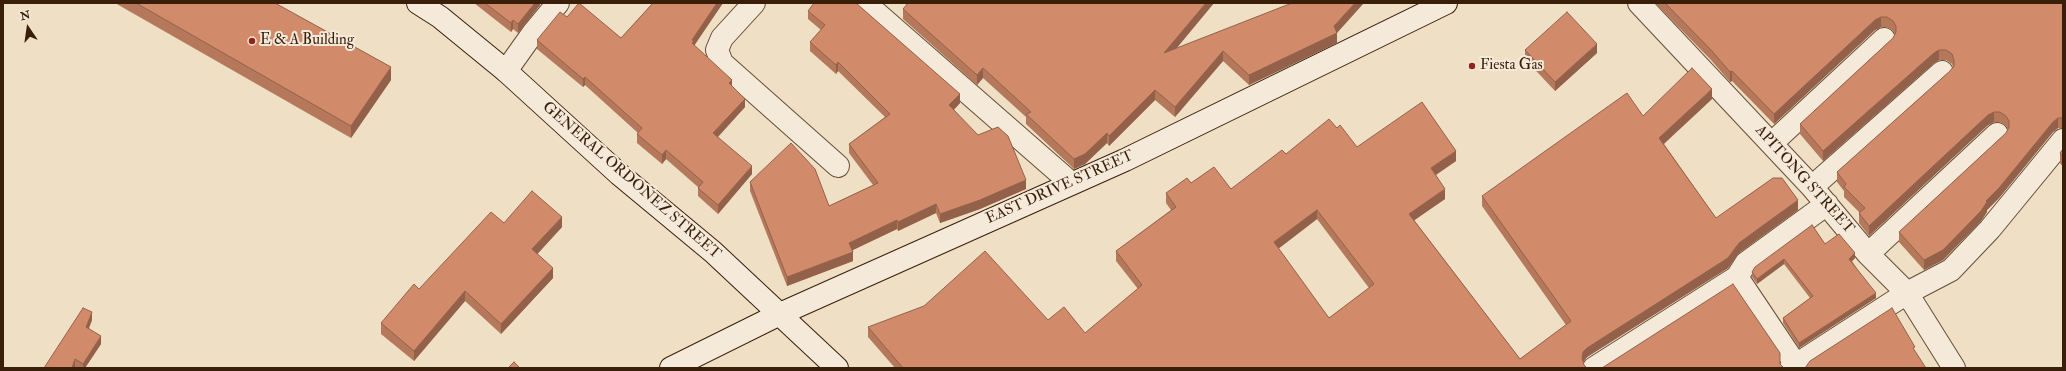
<!DOCTYPE html>
<html>
<head>
<meta charset="utf-8">
<style>
	body { margin:0 }
	#map { position:relative; width:2066px; height:371px; overflow:hidden; background:#efdfc4; font-family:"IM FELL Double Pica",serif }
	canvas { display:block }
	.frame { position:absolute; inset:0; border:4px solid #391e0a; pointer-events:none }
	.north { position:absolute; left:8px; top:8px; width:40px; height:40px; -webkit-text-stroke:3px #f5ead9; paint-order:stroke; rotate:347deg; font-size:11px; font-weight:700; line-height:16px; text-align:center; color:#391e0a }
	.north::after { content:''; display:block; margin:auto; width:14px; height:18px; background:#391e0a; clip-path:polygon(50% 0,100% 100%,50% 72%,0 100%) }
</style>
</head>
<body>
<div id="map">
<canvas width="2066" height="371"></canvas>
<div class="frame"></div>
<div class="north">N</div>
</div>
<script>
const context = document.querySelector('canvas').getContext('2d');
context.lineJoin = 'round';
const poly = rows => new Path2D(rows.map(r => 'M' + r).join(''));
function strokePath(path, color, width, dash) { context.strokeStyle = color; context.lineWidth = width; context.lineCap = dash ? 'butt' : 'round'; context.setLineDash(dash || []); context.stroke(path); }
function fill(path, color) { context.fillStyle = color; context.fill(path, 'evenodd'); }
function drawText(font, color, halo, rows, align = 'center') {
  context.font = font + ' "IM FELL Double Pica",serif'; context.lineWidth = 4; context.setLineDash([]); context.textBaseline = 'middle'; context.strokeStyle = halo; context.fillStyle = color; for (const [text, x, y, turn = 0] of rows) {
    context.save(); context.translate(x, y); context.rotate((+turn || 0) * Math.PI / 180); context.textAlign = isNaN(turn) ? turn : align; if (halo) context.strokeText(text, 0, 0); context.fillText(text, 0, 0); context.restore();
  }
}
const street = poly([
	[754,3,722,38,717,50,722,63,838,166],
	[865,3,1071,183],
	[1639,3,1812,187,1868,254,1907,293,1954,368],
	[506,71,533,33,558,3],
	[1772,143,1884,39],
	[1812,187,1942,72],
	[1868,254,1997,134],
	[1737,277,1798,368],
	[1594,368,1737,277,1746,263,1827,204],
	[1791,368,1907,293,1951,270,1990,229,2063,140]
]);
const secondary = poly([
	[418,3,440,17,506,71,619,174,713,252,837,368],
	[671,368,780,314,1125,160,1446,3]
]);
const wall = poly([
	[115,3,275,3,391,80,351,138],
	[474,3,540,3,540,5,518,33,513,29,511,32],
	[653,3,723,3,694,45,732,86,745,107,718,137,752,174,718,214,698,196,698,187,666,159,662,164,637,143,637,134,638,133,585,85,583,87,537,49,537,40,567,17,621,38],
	[1214,3,1176,49,1337,33,1337,43,1249,85,1223,61,1175,117,1155,100,1109,146,1107,143,1085,164,1074,169,1026,124,1026,117,983,78,977,85,903,19,903,9],
	[1655,3,2063,3,2063,128,2058,128,2053,132,1999,198,1987,210,1987,212,1981,221,1943,260,1924,270,1899,242,1899,232,2006,133,2008,129,2006,126,2000,122,1994,122,1988,125,1869,236,1859,223,1859,213,1860,213,1844,197,1844,191,1837,182,1837,172,1950,71,1953,67,1952,64,1946,60,1939,60,1934,63,1823,161,1800,134,1800,124,1893,38,1895,34,1893,31,1887,27,1881,27,1875,30,1774,124,1732,81,1730,82,1711,60],
	[808,11,960,103,954,110,1026,189,980,209,940,223,936,213,898,231,897,229,852,250,853,261,787,286,750,191,750,182,829,206,873,185,849,153,849,144,885,117,838,71,836,74,810,51,810,42,821,30,808,19],
	[1525,50,1597,53,1555,91,1525,59],
	[1712,99,1664,144,1716,218,1798,210,1739,253,1728,268,1587,357,1583,363,1584,365,1587,368,895,368,868,337,868,327,1048,320,1085,333,1138,289,1116,261,1116,251,1171,210,1166,203,1166,193,1191,183,1231,189,1286,154,1337,128,1357,147,1456,161,1436,175,1445,199,1414,220,1520,359,1566,325,1482,206,1482,196,1643,116],
	[1317,219,1369,288,1329,318,1278,249],
	[2063,149,2063,167,2060,163,2060,153],
	[504,223,562,227,537,254,553,278,501,334,465,301,414,361,381,334,381,323,419,289],
	[1812,225,1825,244,1855,258,1852,261,1876,298,1799,348,1783,323,1783,318,1810,298,1784,264,1757,284,1752,277,1752,272],
	[92,320,89,328,101,344,85,368,77,368,75,367,44,368]
]);
const shadedWall = poly([
	[535,3,540,3,540,5,518,33,518,24],
	[717,3,723,3,694,46,692,52,692,40],
	[1206,3,1214,3,1164,63,1164,53],
	[1355,3,1364,3,1337,33,1337,43,1249,85,1249,75,1334,26],
	[1881,17,1881,27,1875,30,1774,124,1774,114,1875,20],
	[513,20,513,29,511,32,511,23],
	[1597,44,1597,53,1555,91,1555,82],
	[1939,50,1939,60,1934,63,1823,161,1823,151,1934,53],
	[1223,51,1223,61,1175,117,1175,107],
	[838,62,838,71,836,74,836,65],
	[391,67,391,80,351,138,351,126],
	[983,68,983,78,977,85,977,75],
	[1732,71,1732,81,1730,82,1730,72],
	[585,77,585,85,583,87,583,79],
	[732,80,732,88,729,83],
	[1712,89,1712,99,1659,148,1659,138],
	[1155,90,1155,100,1109,146,1109,136],
	[960,94,960,103,949,114,949,105],
	[745,99,745,107,713,142,713,133],
	[1994,112,1994,122,1988,125,1869,236,1869,226,1988,115],
	[2058,118,2058,128,2053,132,1999,198,1987,210,1987,212,1981,221,1943,260,1924,270,1924,260,1986,201,2053,122],
	[1107,133,1107,143,1085,164,1074,169,1074,159],
	[666,150,666,159,662,164,662,155],
	[1456,151,1456,161,1431,178,1431,168],
	[752,166,752,174,718,214,718,205],
	[1026,180,1026,189,980,209,940,223,940,214],
	[1445,189,1445,199,1409,224,1409,214],
	[1798,200,1798,210,1739,253,1728,268,1587,357,1583,362,1582,368,1582,358,1583,352,1587,348,1739,243],
	[936,204,936,213,898,231,898,222],
	[1317,210,1317,219,1274,252,1274,242],
	[562,217,562,227,532,260,532,249],
	[897,220,897,229,849,252,849,243],
	[853,252,853,261,787,286,787,277],
	[1855,253,1855,258,1849,264,1849,259],
	[1784,259,1784,264,1757,284,1757,279],
	[553,268,553,278,501,334,501,324],
	[465,291,465,301,414,361,414,351],
	[1876,293,1876,298,1799,348,1799,343],
	[92,312,92,320,86,335,86,327],
	[101,336,101,344,85,368,83,368,83,364],
	[75,359,75,368,72,368]
]);
const building = poly([
	[136,3,275,3,391,67,351,126,136,3],
	[485,3,535,3,518,24,513,20,511,23,485,3],
	[579,3,621,38,653,3,717,3,692,40,694,41,692,43,732,80,729,83,745,99,713,133,752,166,718,205,698,188,703,182,666,150,662,155,637,134,642,128,585,77,583,79,537,40,560,12,567,17,579,3],
	[814,3,856,3,960,94,949,105,978,135,998,127,1008,136,1026,180,980,200,940,214,936,204,898,222,897,220,849,243,853,252,787,277,750,182,791,143,815,169,829,206,878,183,849,144,890,114,838,62,836,65,810,42,825,25,808,11,814,3],
	[908,3,1206,3,1164,53,1292,3,1355,3,1334,26,1337,33,1249,75,1223,51,1175,107,1155,90,1109,136,1107,133,1085,154,1074,159,1026,114,1031,112,983,68,977,75,903,9,908,3],
	[1665,3,2063,3,2063,118,2058,118,2053,122,1999,188,1986,201,1987,202,1981,211,1943,250,1924,260,1899,232,2006,133,2009,127,2009,121,2006,116,2000,112,1994,112,1988,115,1869,226,1859,213,1865,208,1844,187,1846,184,1837,172,1950,71,1954,66,1954,60,1952,54,1946,50,1939,50,1934,53,1823,151,1800,124,1893,38,1896,32,1896,26,1893,21,1887,17,1881,17,1875,20,1774,114,1732,71,1730,72,1711,50,1665,3],
	[1567,12,1597,44,1555,82,1525,50,1567,12],
	[1692,68,1712,89,1659,138,1716,218,1773,178,1782,178,1798,200,1739,243,1728,258,1587,348,1583,352,1582,358,1584,365,1587,368,903,368,868,327,924,306,985,251,1048,320,1064,307,1085,333,1142,285,1116,251,1176,207,1166,193,1187,178,1191,183,1214,167,1231,189,1282,150,1286,154,1329,119,1337,128,1340,125,1357,147,1422,102,1456,151,1431,168,1445,189,1409,214,1520,359,1571,321,1482,196,1627,93,1643,116,1692,68],
	[1317,210,1374,284,1329,318,1274,242,1317,210],
	[2063,149,2063,157,2060,153,2063,149],
	[532,191,562,217,532,249,553,268,501,324,465,291,414,351,381,323,414,284,419,289,491,212,504,223,532,191],
	[1812,225,1825,244,1839,234,1855,253,1849,259,1876,293,1799,343,1783,318,1813,296,1784,259,1757,279,1752,272,1755,267,1812,225],
	[1733,284,1780,353,1780,364,1784,368,1602,368,1733,284],
	[83,308,92,312,86,327,101,336,83,364,75,359,72,368,44,368,83,308],
	[1892,308,1915,347,1913,348,1926,368,1805,368,1810,361,1892,308],
	[514,362,520,368,508,368,514,362]
]);
const markers = [
	[252,41,4,"#8f2418"],
	[1472,66,4,"#8f2418"]
];
const poiNames = [
	["E & A Building",260,41],
	["Fiesta Gas",1480,66]
];
const streetNames = [
	["APITONG STREET",1804,180,48],
	["GENERAL ORDOÑEZ STREET",631,181,41],
	["EAST DRIVE STREET",1060,188,-24]
];
strokePath(street, '#664e38', 24);
strokePath(secondary, '#391e0a', 24);
strokePath(street, '#f5ead9', 22);
strokePath(secondary, '#f5ead9', 22);
fill(wall, '#b5785b');
fill(shadedWall, '#93614a');
fill(building, '#d28b6a');
strokePath(building, '#93614a', 1);
for (const [x, y, r, color] of markers) { const dot = new Path2D(); dot.arc(x, y, r, 0, 2 * Math.PI); context.fillStyle = color; context.fill(dot); strokePath(dot, '#f5ead9', 1.5); }
drawText('15px', '#391e0a', '#f5ead9', poiNames, 'left');
drawText('15px', '#391e0a', '#f5ead9', streetNames);
</script>
</body>
</html>
